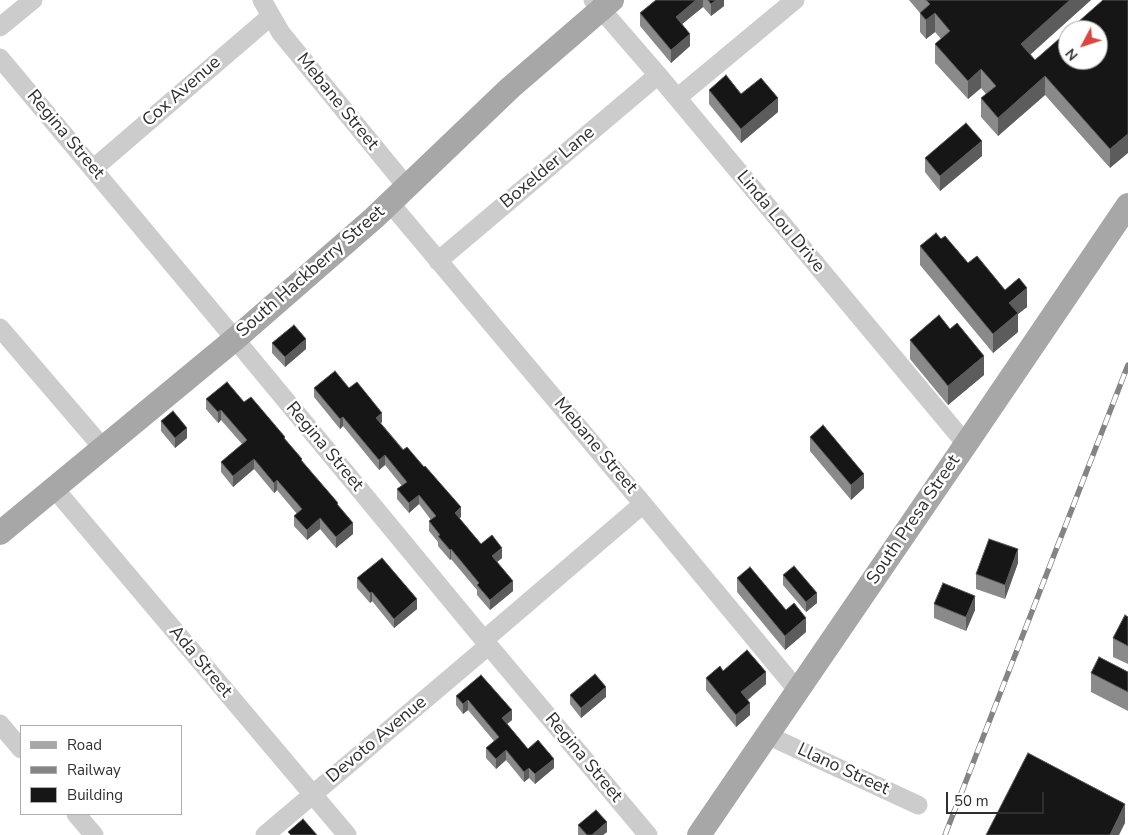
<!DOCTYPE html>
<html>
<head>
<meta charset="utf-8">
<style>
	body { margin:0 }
	#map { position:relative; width:1128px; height:835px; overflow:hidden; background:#fff; font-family:"Nunito Sans",sans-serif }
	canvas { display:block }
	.legend { position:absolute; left:20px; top:725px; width:162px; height:90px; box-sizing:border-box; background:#fff; border:1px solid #acacac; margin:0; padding:6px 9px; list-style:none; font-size:15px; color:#2f2f2f }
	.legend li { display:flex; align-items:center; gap:10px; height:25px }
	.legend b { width:25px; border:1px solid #acacac }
	.north { position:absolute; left:1058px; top:20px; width:50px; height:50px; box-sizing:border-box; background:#fff; border:1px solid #acacac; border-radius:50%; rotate:230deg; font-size:14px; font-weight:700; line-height:20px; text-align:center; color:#2f2f2f }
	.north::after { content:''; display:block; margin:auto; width:18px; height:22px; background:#da453d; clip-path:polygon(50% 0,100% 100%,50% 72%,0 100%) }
	.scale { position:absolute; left:946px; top:792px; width:98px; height:22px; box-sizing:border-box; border:2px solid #2f2f2f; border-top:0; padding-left:6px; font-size:15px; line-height:18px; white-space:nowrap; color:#2f2f2f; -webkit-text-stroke:4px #fff; paint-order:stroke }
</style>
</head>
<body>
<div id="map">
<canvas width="1128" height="835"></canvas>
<ul class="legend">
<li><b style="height:6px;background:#a7a7a7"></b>Road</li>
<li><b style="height:6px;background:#848484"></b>Railway</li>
<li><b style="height:14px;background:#161616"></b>Building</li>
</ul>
<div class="north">N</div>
<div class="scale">50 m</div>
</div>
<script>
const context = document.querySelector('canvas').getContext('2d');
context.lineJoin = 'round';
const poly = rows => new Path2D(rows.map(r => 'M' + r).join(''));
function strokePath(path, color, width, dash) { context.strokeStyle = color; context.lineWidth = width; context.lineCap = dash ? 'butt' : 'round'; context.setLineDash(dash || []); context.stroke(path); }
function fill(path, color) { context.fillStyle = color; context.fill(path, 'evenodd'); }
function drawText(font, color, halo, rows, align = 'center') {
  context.font = font + ' "Nunito Sans",sans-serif'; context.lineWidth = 5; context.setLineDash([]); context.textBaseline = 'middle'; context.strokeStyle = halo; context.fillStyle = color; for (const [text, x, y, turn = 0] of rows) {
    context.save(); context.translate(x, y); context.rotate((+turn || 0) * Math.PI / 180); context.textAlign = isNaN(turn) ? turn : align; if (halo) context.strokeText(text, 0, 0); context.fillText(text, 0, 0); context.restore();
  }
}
const minor = poly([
	[262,0,281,33,407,187],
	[593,0,658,75,966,444],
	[0,27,33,0],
	[0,58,235,339,484,640,648,835],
	[677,98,795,0],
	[93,169,271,16],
	[390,203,643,504,798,691],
	[438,261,658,75],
	[0,328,103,448],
	[54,488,347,835],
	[484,640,643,504],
	[0,724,21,749],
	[767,735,918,805],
	[76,814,94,835],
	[265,835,488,646]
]);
const major = poly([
	[0,533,235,339,374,218,510,88,612,0],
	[699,835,966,444,1128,205]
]);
const rail = poly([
	[945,835,1128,365]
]);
const wall = poly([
	[656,0,724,0,724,6,711,16,703,7,682,24,690,46,671,63,640,26,640,13],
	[909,0,1091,0,1030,54,1035,60,1128,0,1110,168,1045,95,998,136,981,117,981,98,986,94,981,88,968,99,935,63,935,44,941,39,935,32,926,39,920,32,920,13],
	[709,90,741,94,778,112,741,143,709,104],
	[982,156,940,191,925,172,925,158],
	[941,239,968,263,1027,307,1018,314,1018,332,993,353,920,265,920,246],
	[910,340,984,375,948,405,910,359],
	[272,343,306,349,285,367,272,353],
	[314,388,349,388,382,422,381,423,461,517,459,518,481,544,502,558,497,562,513,591,490,610,477,595,477,590,451,559,450,560,438,546,438,542,429,531,429,521,431,520,419,504,409,513,397,499,397,489,402,486,385,465,379,470,343,426,340,429,314,397],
	[206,399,244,402,285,440,338,506,353,534,336,548,320,529,307,540,294,526,294,516,297,514,277,490,274,493,254,469,233,487,221,472,221,462,242,444,221,420,218,423,206,409],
	[161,421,187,438,175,448,161,431],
	[810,437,864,488,851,500,810,451],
	[1018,563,1005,599,976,589,976,574],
	[783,575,817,603,806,612,783,585],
	[357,578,417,609,394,628,372,601,370,603,357,588],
	[737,578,786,610,806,632,785,650,737,592],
	[934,604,975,610,966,631,934,618],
	[1128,617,1128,664,1113,657,1113,638],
	[723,671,766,684,748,700,750,715,736,727,706,690,706,678],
	[1128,672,1128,711,1091,692,1091,673],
	[570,695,606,697,581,718,570,704],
	[456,696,512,720,507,724,528,749,554,768,535,784,529,778,524,782,506,760,496,769,486,758,486,748,494,741,468,710,463,714,456,705],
	[578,825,607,832,603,835,578,835]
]);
const shadedWall = poly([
	[696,0,703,0,703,7,676,29,676,17],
	[716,0,724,0,724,6,711,16,711,4],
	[1070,0,1091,0,1021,63,1021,44],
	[935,13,935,32,926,39,926,20],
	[690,34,690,46,671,63,671,50],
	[981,69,981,88,968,99,968,81],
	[1045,76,1045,95,998,136,998,118],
	[778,98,778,112,741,143,741,129],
	[1128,134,1128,153,1110,168,1110,149],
	[982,141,982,156,940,191,940,176],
	[1027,288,1027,307,1018,314,1018,332,993,353,993,334,1009,303],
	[306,339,306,349,285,367,285,357],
	[984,356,984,375,948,405,948,386],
	[221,410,221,420,218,423,218,412],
	[382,413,382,422,376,427,376,418],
	[343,417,343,426,340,429,340,419],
	[187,428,187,438,175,448,175,438],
	[385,455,385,465,379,470,379,460],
	[254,459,254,469,233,487,233,476],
	[864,474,864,488,851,500,851,485],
	[277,480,277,490,274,493,274,483],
	[419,495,419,504,409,513,409,503],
	[461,507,461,517,455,522,455,513],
	[320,518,320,529,307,540,307,530],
	[353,523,353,534,336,548,336,537],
	[502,548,502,558,492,566,492,556],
	[451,549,451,559,450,560,450,550],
	[1018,549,1018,563,1005,599,1005,585],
	[513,581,513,591,490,610,490,600],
	[372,592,372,601,370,603,370,593],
	[817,593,817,603,806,612,806,602],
	[975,596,975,610,966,631,966,617],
	[417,599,417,609,394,628,394,619],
	[806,618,806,632,785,650,785,636],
	[766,672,766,684,741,705,741,692],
	[606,687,606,697,581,718,581,708],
	[468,700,468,710,463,714,463,704],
	[750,703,750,715,736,727,736,715],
	[512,710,512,720,502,728,502,718],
	[506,750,506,760,496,769,496,759],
	[554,759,554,768,535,784,535,774],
	[529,768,529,778,524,782,524,772],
	[1125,804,1125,823,1119,835,1110,835],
	[607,822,607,832,603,835,592,835]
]);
const building = poly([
	[656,0,696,0,676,17,690,34,671,50,640,13,656,0],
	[708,0,716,0,711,4,708,0],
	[926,0,1070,0,1021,44,1035,60,1068,31,1068,60,1098,60,1098,30,1069,30,1103,0,1128,0,1128,134,1110,149,1045,76,998,118,981,98,996,86,981,69,968,81,935,44,950,31,935,13,926,20,920,13,930,4,926,0],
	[726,75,741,94,761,78,778,98,741,129,709,90,726,75],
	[966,123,982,141,940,176,925,158,966,123],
	[936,233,941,239,945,236,968,263,977,256,1005,290,1019,278,1027,288,1009,303,1018,313,993,334,920,246,936,233],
	[939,315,950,329,957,323,984,356,948,386,910,340,939,315],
	[294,325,306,339,285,357,272,343,294,325],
	[335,371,349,388,357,382,382,413,376,418,403,450,407,447,424,467,425,466,461,507,455,513,481,544,492,535,502,548,492,556,513,581,490,600,477,585,479,583,451,549,450,550,438,536,440,535,429,521,436,516,419,495,409,503,397,489,407,482,385,455,379,460,343,417,340,419,314,388,335,371],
	[227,382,244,402,251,397,285,437,284,438,302,459,301,460,338,503,337,504,353,523,336,537,320,518,307,530,294,516,302,509,277,480,274,483,254,459,233,476,221,462,247,440,221,410,218,412,206,399,227,382],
	[173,411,187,428,175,438,161,421,173,411],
	[823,425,864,474,851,485,810,437,823,425],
	[989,539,1018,549,1005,585,976,574,989,539],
	[382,558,417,599,394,619,372,592,370,593,357,578,382,558],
	[794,566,817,593,806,602,783,575,794,566],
	[750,567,786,610,794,603,806,618,785,636,737,578,750,567],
	[943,583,975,596,966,617,934,604,943,583],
	[1125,615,1128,617,1128,646,1113,638,1125,615],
	[747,650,766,672,741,692,750,703,736,715,706,678,720,666,723,671,747,650],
	[1099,657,1128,672,1128,692,1091,673,1099,657],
	[595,674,606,687,581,708,570,695,595,674],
	[481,675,512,710,502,718,528,749,538,740,554,759,535,774,529,768,524,772,506,750,496,759,486,748,499,737,468,700,463,704,456,696,481,675],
	[1028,753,1125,804,1110,835,986,835,1028,753],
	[596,810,607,822,592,835,587,835,578,825,596,810],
	[303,819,317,835,291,835,288,832,303,819]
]);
const streetNames = [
	["Cox Avenue",182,92,-41],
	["Mebane Street",337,102,51],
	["Regina Street",65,135,50],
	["Boxelder Lane",548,168,-40],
	["Linda Lou Drive",780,222,50],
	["South Hackberry Street",311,272,-41],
	["Mebane Street",595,446,50],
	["Regina Street",324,447,50],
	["South Presa Street",914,520,-56],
	["Ada Street",200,662,50],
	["Devoto Avenue",377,740,-40],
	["Regina Street",583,758,50],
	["Llano Street",843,770,25]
];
strokePath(minor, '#ccc', 19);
strokePath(major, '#a7a7a7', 24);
strokePath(rail, '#848484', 5.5);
strokePath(rail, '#fff', 4, [11]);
fill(wall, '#8a8a8a');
fill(shadedWall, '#5c5c5c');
fill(building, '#161616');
strokePath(building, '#5c5c5c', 1);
drawText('18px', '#2f2f2f', '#fff', streetNames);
</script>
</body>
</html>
